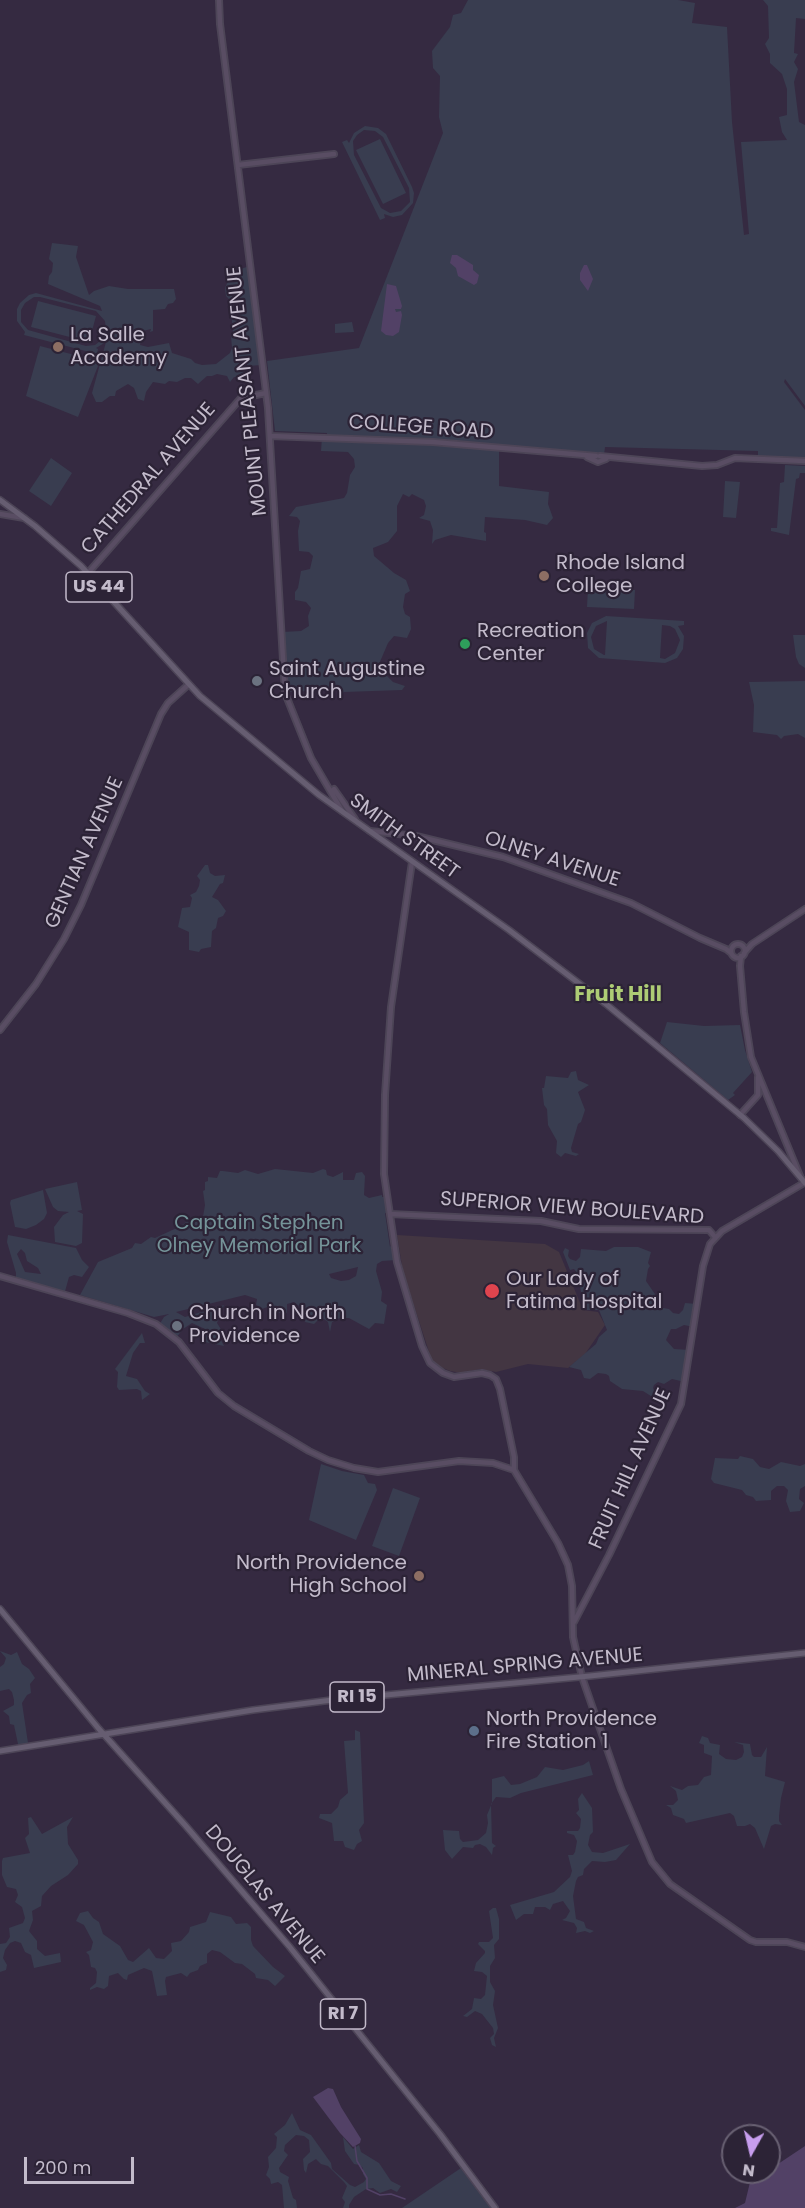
<!DOCTYPE html>
<html>
<head>
<meta charset="utf-8">
<style>
	body { margin:0 }
	#map { position:relative; width:805px; height:2208px; overflow:hidden; background:#352a41; font-family:Poppins,sans-serif }
	canvas { display:block }
	.north { position:absolute; left:721px; top:2124px; width:60px; height:60px; box-sizing:border-box; background:#2c2336; border:2px solid #686072; border-radius:50%; rotate:188deg; font-size:16px; font-weight:700; line-height:24px; text-align:center; color:#c3bbcb }
	.north::after { content:''; display:block; margin:auto; width:21px; height:27px; background:#c79dee; clip-path:polygon(50% 0,100% 100%,50% 72%,0 100%) }
	.scale { position:absolute; left:24px; top:2157px; width:110px; height:27px; box-sizing:border-box; border:3px solid #c3bbcb; border-top:0; padding-left:8px; font-size:18px; line-height:21px; white-space:nowrap; color:#c3bbcb; -webkit-text-stroke:4px #2c2336; paint-order:stroke }
</style>
</head>
<body>
<div id="map">
<canvas width="805" height="2208"></canvas>
<div class="north">N</div>
<div class="scale">200 m</div>
</div>
<script>
const context = document.querySelector('canvas').getContext('2d');
context.lineJoin = 'round';
function fill(path, color) { context.fillStyle = color; context.fill(path, 'evenodd'); }
const poly = rows => new Path2D(rows.map(r => 'M' + r).join(''));
function strokePath(path, color, width, dash) { context.strokeStyle = color; context.lineWidth = width; context.lineCap = dash ? 'butt' : 'round'; context.setLineDash(dash || []); context.stroke(path); }
function drawText(font, color, halo, rows, align = 'center') {
  context.font = font + ' Poppins,sans-serif'; context.lineWidth = 4.5; context.setLineDash([]); context.textBaseline = 'middle'; context.strokeStyle = halo; context.fillStyle = color; for (const [text, x, y, turn = 0] of rows) {
    context.save(); context.translate(x, y); context.rotate((+turn || 0) * Math.PI / 180); context.textAlign = isNaN(turn) ? turn : align; if (halo) context.strokeText(text, 0, 0); context.fillText(text, 0, 0); context.restore();
  }
}
const medical = poly([
	[397,1235,545,1244,559,1252,583,1310,598,1312,605,1325,585,1354,568,1368,528,1364,496,1372,480,1369,461,1373,450,1371,433,1364,403,1272]
]);
const green = poly([
	[468,0,678,0,695,3,692,23,727,27,732,122,744,235,749,234,741,142,787,140,782,132,779,117,787,115,787,89,782,74,770,63,770,54,765,44,769,38,768,6,763,0,805,0,805,19,796,18,794,53,798,54,794,62,798,69,794,82,799,122,805,125,805,406,785,379,784,382,805,410,805,460,758,457,758,451,605,447,604,455,598,455,499,448,499,486,549,492,548,504,553,518,547,525,525,520,485,517,484,532,486,533,486,541,451,535,435,540,432,544,433,530,430,521,419,518,424,515,426,506,424,500,412,494,409,497,403,494,397,506,397,531,388,542,373,548,374,556,394,573,406,580,410,591,405,594,403,607,405,614,410,617,411,629,407,638,394,636,388,643,379,664,381,670,393,682,405,686,402,690,344,692,342,694,338,690,285,692,282,632,301,631,309,626,308,616,311,608,306,602,295,600,295,592,298,588,301,571,310,569,313,556,309,552,299,551,298,531,300,521,297,517,289,516,296,507,344,498,347,493,350,475,355,467,354,459,348,452,321,451,322,437,327,437,327,433,275,431,267,361,359,348,443,133,439,117,440,76,433,68,432,51,450,27,453,15,461,13],
	[365,126,378,128,386,134,412,187,414,193,413,203,402,215,393,217,384,214,385,218,380,220,342,142,347,140,349,143,354,133],
	[364,130,375,131,383,137,409,188,410,202,401,211,390,213,381,208,354,155,353,141,357,135],
	[380,139,406,193,383,204,356,150],
	[52,243,78,246,76,257,89,295,94,291,109,286,128,289,174,289,176,299,173,303,168,304,165,309,153,310,153,331,150,332,151,329,143,331,140,345,148,347,169,343,172,353,191,359,195,363,202,365,216,364,230,353,232,348,231,336,233,333,230,300,226,296,225,288,229,279,231,279,237,270,250,266,262,365,247,366,244,374,240,377,234,377,230,382,227,376,217,374,212,376,207,376,198,384,191,378,185,378,177,382,169,381,165,384,153,382,146,392,144,401,138,399,134,388,128,384,116,391,115,396,110,396,102,402,96,402,92,393,106,342,96,348,98,349,97,354,24,335,25,332,17,321,17,309,20,303,29,295,36,293,102,311,100,306,48,284,49,276,52,272,53,263,49,259],
	[34,297,40,297,96,311,105,321,106,331,104,338,95,345,86,346,28,330,21,322,21,310,25,303],
	[38,301,96,316,89,342,31,327],
	[352,322,354,332,335,333,335,324],
	[40,346,94,360,98,366,78,417,26,396],
	[51,458,72,473,51,506,29,491],
	[785,465,805,466,805,473,800,473,799,478,796,479,789,535,771,531,771,528,777,528,780,483,784,482],
	[725,481,740,482,736,518,723,517],
	[588,588,635,590,634,609,587,607],
	[606,616,684,621,684,625,678,626,684,636,683,649,677,658,665,663,599,658,588,648,587,633,592,623],
	[607,621,605,655,604,655,594,649,591,637,596,626],
	[662,625,670,626,675,629,680,640,675,653,665,659,660,658],
	[793,635,805,635,805,668,799,664,796,657],
	[805,681,805,738,798,734,784,736,781,739,777,735,753,732,754,705,749,682],
	[205,865,208,865,210,873,215,876,225,875,223,883,220,884,212,897,218,900,226,911,223,916,218,918,216,928,212,931,211,947,201,949,199,952,189,950,189,932,178,927,182,908,190,907,192,898,190,895,196,892,199,886,200,880,197,876],
	[667,1022,704,1026,740,1025,745,1050,752,1072,733,1093,735,1095,728,1100,660,1043],
	[576,1071,578,1080,589,1085,578,1092,585,1110,581,1122,578,1124,571,1148,572,1152,579,1154,576,1156,565,1153,561,1157,556,1153,557,1141,548,1125,547,1109,544,1105,542,1088,544,1088,546,1076,568,1078,571,1072],
	[275,1169,313,1173,323,1169,326,1170,327,1175,333,1177,343,1172,343,1180,354,1180,356,1173,362,1172,365,1176,364,1195,369,1198,382,1195,382,1197,387,1197,390,1213,385,1213,390,1247,394,1242,396,1260,382,1261,377,1264,376,1271,382,1292,381,1301,387,1305,384,1324,375,1323,369,1329,349,1318,340,1318,332,1322,330,1332,328,1322,324,1319,319,1319,314,1324,305,1322,306,1316,299,1313,299,1306,294,1302,287,1304,287,1313,281,1314,270,1306,262,1309,256,1305,257,1299,245,1295,176,1312,185,1317,224,1305,217,1323,222,1331,221,1340,224,1346,205,1342,204,1336,207,1333,205,1329,192,1323,183,1329,176,1338,159,1325,164,1317,169,1314,154,1317,80,1295,98,1262,132,1248,135,1243,141,1244,151,1237,155,1238,181,1226,186,1222,192,1222,203,1217,205,1205,203,1191,205,1190,205,1182,208,1181,208,1177,217,1178,220,1171,223,1171,238,1173,245,1170,258,1174],
	[358,1267,356,1276,349,1280,341,1281,331,1278,329,1274],
	[77,1182,82,1210,77,1211,83,1214,82,1243,76,1246,55,1242,54,1227,63,1215,69,1212,58,1211,53,1207,45,1189],
	[43,1190,47,1213,44,1219,36,1225,26,1229,15,1227,10,1203,11,1200],
	[8,1235,76,1248,82,1260,89,1267,82,1277,74,1275,69,1277,64,1295,16,1282,16,1273,7,1242],
	[21,1249,25,1253,27,1261,38,1268,41,1274,25,1272,17,1254],
	[614,1247,638,1247,651,1252,648,1263,650,1266,648,1269,646,1281,657,1297,658,1307,669,1309,673,1313,679,1314,683,1310,685,1303,697,1304,694,1327,684,1325,676,1329,671,1329,666,1340,674,1349,690,1350,685,1382,672,1379,664,1384,658,1382,654,1385,653,1388,656,1395,654,1398,643,1391,622,1389,610,1381,609,1376,606,1374,598,1373,590,1379,584,1378,581,1370,569,1367,596,1344,599,1337,607,1330,599,1310,587,1310,586,1304,587,1300,581,1292,578,1274,574,1269,570,1270,563,1252,565,1248,569,1250,568,1256,570,1259,576,1261,580,1257,581,1249,606,1251],
	[142,1333,145,1343,140,1343,133,1353,126,1376,137,1379,145,1391,150,1394,142,1400,141,1391,137,1389,119,1390,117,1387,118,1372,115,1369],
	[740,1456,753,1459,760,1467,769,1469,781,1462,800,1466,805,1464,805,1486,800,1489,799,1499,804,1503,800,1511,790,1512,786,1501,788,1490,784,1486,777,1486,771,1491,771,1500,756,1501,753,1497,746,1495,742,1490,714,1483,711,1479,715,1458,738,1459],
	[321,1464,342,1471,364,1475,368,1483,375,1484,377,1490,356,1540,309,1520],
	[393,1488,420,1498,399,1556,372,1546],
	[0,1651,11,1655,17,1652,22,1664,29,1669,35,1678,30,1684,31,1693,27,1695,22,1703,28,1743,25,1744,18,1744,14,1725,10,1724,9,1716,3,1711,14,1705,14,1700,12,1692,9,1689,0,1691,0,1667,4,1664,6,1658],
	[355,1730,360,1732,364,1823,359,1830,362,1841,357,1844,354,1850,345,1847,343,1841,334,1841,332,1823,319,1818,320,1814,331,1814,338,1807,340,1800,348,1793,344,1741,355,1740],
	[702,1736,708,1738,710,1743,720,1745,719,1754,726,1759,736,1760,742,1757,744,1752,743,1745,734,1742,750,1744,752,1755,754,1757,761,1757,767,1747,765,1776,785,1782,781,1798,779,1816,779,1821,782,1825,775,1824,771,1826,764,1849,755,1828,750,1824,745,1826,737,1826,734,1816,730,1813,686,1823,684,1819,673,1815,671,1808,666,1805,673,1805,678,1800,676,1791,670,1786,682,1790,688,1786,698,1785,704,1777,711,1775,712,1756,704,1753,704,1745,699,1743],
	[589,1761,593,1775,521,1793,510,1798,496,1797,491,1804,492,1843,496,1846,493,1848,492,1855,486,1847,480,1844,475,1845,473,1848,463,1847,452,1859,445,1850,443,1830,459,1831,460,1839,463,1842,478,1840,486,1833,488,1823,487,1815,492,1803,492,1779,504,1776,511,1785,520,1784,537,1777,545,1767,563,1770,583,1765],
	[582,1793,592,1808,593,1832,590,1835,588,1845,592,1852,603,1853,630,1844,616,1860,605,1862,592,1861,584,1869,583,1875,578,1877,576,1881,573,1896,576,1919,584,1922,586,1928,594,1931,590,1933,585,1931,576,1933,577,1928,574,1923,562,1920,566,1918,570,1911,563,1901,553,1904,550,1910,545,1907,535,1907,533,1914,524,1914,516,1920,510,1905,554,1892,570,1877,572,1871,568,1855,573,1855,575,1852,577,1841,574,1835,567,1833,567,1831,578,1831,580,1828,581,1819,576,1813,579,1810,578,1799],
	[31,1817,42,1834,73,1817,67,1827,68,1844,78,1860,78,1864,68,1875,51,1886,42,1896,41,1906,32,1911,33,1920,29,1931,37,1941,37,1949,45,1956,60,1953,61,1962,34,1968,31,1955,25,1952,21,1943,15,1941,10,1943,5,1950,3,1958,7,1965,6,1970,0,1972,0,1944,6,1943,10,1937,9,1928,23,1923,25,1918,22,1907,15,1902,18,1895,16,1889,7,1887,2,1875,2,1861,3,1858,30,1853,25,1838,29,1834,28,1818],
	[493,1908,496,1908,499,1919,499,1939,494,1945,495,1958,490,1966,490,1982,495,1991,493,2005,498,2028,494,2038,496,2047,492,2045,490,2038,494,2034,493,2028,482,2014,475,2011,467,2017,463,2016,472,2009,474,1998,481,1999,485,1995,487,1976,482,1972,474,1971,476,1963,485,1953,485,1951,478,1944,479,1942,489,1942,493,1938,489,1911],
	[88,1911,93,1918,99,1922,103,1934,120,1946,128,1960,133,1962,149,1948,156,1958,164,1959,172,1951,171,1943,181,1941,189,1932,190,1927,206,1922,210,1912,231,1917,236,1924,247,1923,251,1927,251,1940,253,1946,273,1967,285,1976,275,1986,268,1980,256,1978,255,1974,242,1964,235,1963,220,1952,212,1950,207,1954,207,1963,200,1966,198,1970,190,1973,187,1977,181,1973,166,1977,165,1981,167,1995,157,1996,152,1971,144,1968,128,1975,127,1980,124,1979,118,1973,109,1976,108,1986,104,1989,97,1987,90,1990,90,1988,96,1983,97,1972,95,1968,91,1967,89,1955,86,1952,91,1950,93,1942,84,1925,76,1921,80,1913],
	[292,2113,300,2130,311,2135,331,2163,332,2169,350,2185,355,2187,364,2182,366,2179,363,2174,363,2168,359,2165,354,2164,345,2151,343,2137,353,2149,359,2145,361,2152,379,2163,391,2181,401,2186,397,2192,391,2189,380,2193,373,2188,366,2189,354,2197,349,2205,349,2208,343,2208,345,2202,342,2198,347,2186,344,2182,328,2166,321,2164,316,2159,308,2164,306,2173,304,2170,303,2159,310,2152,309,2140,304,2136,296,2135,285,2145,284,2151,288,2155,279,2168,280,2172,289,2177,288,2181,293,2198,296,2200,297,2208,284,2208,282,2185,278,2182,271,2184,270,2179,266,2175,269,2167,268,2157,276,2148,277,2137,274,2134,285,2125],
	[461,2168,491,2208,402,2208]
]);
const water = poly([
	[452,255,457,255,473,265,473,270,479,275,477,283,474,285,458,276,456,268,450,263],
	[584,265,587,265,593,279,588,291,580,280,580,273],
	[387,284,396,286,402,306,401,309,395,309,396,312,401,311,402,315,399,332,393,336,386,335,381,331],
	[328,2088,333,2089,341,2107,361,2139,360,2143,353,2147,340,2133,313,2097],
	[805,2146,805,2208,735,2208,745,2203,751,2178,764,2172,769,2172,769,2170]
]);
const stream = poly([
	[355,2146,357,2161,367,2178,367,2189,380,2195,391,2194,405,2199]
]);
const secondary = poly([
	[219,0,220,24,268,408,285,693,311,758,342,811],
	[238,165,334,154],
	[270,436,433,442,596,456],
	[600,456,702,466,717,465,735,458,805,461],
	[587,457,598,462,606,459],
	[0,514,24,518],
	[88,573,241,398,266,393],
	[334,789,355,819],
	[370,831,416,836,503,857,631,903,700,938,726,949,731,953],
	[412,862,391,1007,385,1095,384,1174,397,1262,422,1346,430,1363,443,1373,454,1377,482,1373,490,1375,496,1379,500,1389,514,1457,514,1470],
	'731 951a7 7 0 1 1 14 0a7 7 0 1 1-14 0Z',
	[744,953,752,944,805,909],
	[741,956,740,966,744,1012,751,1057,800,1176],
	[0,1030,36,984,64,939,81,905,161,714,168,703,188,685],
	[740,1115,758,1095,758,1077],
	[390,1214,541,1221,579,1229,709,1230,715,1237],
	[0,1276,128,1313,156,1324,179,1342,218,1393,234,1406,309,1451,328,1460,354,1468,378,1472,459,1461,493,1463,514,1470,558,1543,568,1565,572,1586,573,1637,582,1677,621,1789,652,1862,670,1884,750,1940,756,1942,787,1942,805,1947],
	[574,1622,609,1555,681,1404,703,1266,710,1244,722,1231,804,1183]
]);
const primary = poly([
	[0,500,35,526,81,566,200,696,319,795,509,930,606,1004,744,1118,778,1151,805,1183],
	[0,1609,99,1729,185,1825,289,1946,440,2134,495,2208],
	[0,1751,253,1710,332,1700,590,1676,805,1653]
]);
const markers = [
	[58,347,6,"#8d6e63"],
	[544,576,6,"#8d6e63"],
	[465,644,6,"#2e9e5b"],
	[257,681,6,"#6b7280"],
	[492,1291,8,"#e0444e"],
	[177,1326,6,"#6b7280"],
	[419,1576,6,"#8d6e63"],
	[474,1731,6,"#5c6f8a"]
];
const shields = [
	[99,587,66],
	[357,1697,54],
	[343,2014,45]
];
const shieldNames = [
	["US 44",99,587],
	["RI 15",357,1697],
	["RI 7",343,2014]
];
const poiNames = [
	["La Salle",70,336],
	["Academy",70,359],
	["Rhode Island",556,564],
	["College",556,587],
	["Recreation",477,632],
	["Center",477,655],
	["Saint Augustine",269,670],
	["Church",269,693],
	["Our Lady of",506,1280],
	["Fatima Hospital",506,1303],
	["Church in North",189,1314],
	["Providence",189,1337],
	["North Providence",407,1564,"right"],
	["High School",407,1587,"right"],
	["North Providence",486,1720],
	["Fire Station 1",486,1743]
];
const streetNames = [
	["MOUNT PLEASANT AVENUE",248,391,-96],
	["COLLEGE ROAD",421,428,4],
	["CATHEDRAL AVENUE",149,479,-49],
	["SMITH STREET",404,837,36],
	["GENTIAN AVENUE",85,853,-66],
	["OLNEY AVENUE",552,860,18],
	["SUPERIOR VIEW BOULEVARD",572,1209,4],
	["FRUIT HILL AVENUE",631,1469,-66],
	["MINERAL SPRING AVENUE",525,1666,-5],
	["DOUGLAS AVENUE",264,1895,50]
];
const parkNames = [
	["Captain Stephen",259,1224],
	["Olney Memorial Park",259,1247]
];
const neighbourhoodNames = [
	["Fruit Hill",618,996]
];
fill(medical, '#433642');
fill(green, '#393d50');
fill(water, '#524166');
strokePath(stream, '#524166', 1.5);
strokePath(secondary, '#4d4557', 8);
strokePath(primary, '#4d4557', 8);
strokePath(secondary, '#594d63', 4.5);
strokePath(primary, '#665d71', 5);
for (const [x, y, r, color] of markers) { const dot = new Path2D(); dot.arc(x, y, r, 0, 2 * Math.PI); context.fillStyle = color; context.fill(dot); strokePath(dot, '#2c2336', 2); }
for (const [x, y, w] of shields) { const box = new Path2D(); box.roundRect(x - w / 2, y - 15, w, 30, 4.5); context.fillStyle = '#2c2336'; context.fill(box); strokePath(box, '#c3bbcb', 1.5); }
drawText('bold 18px', '#c3bbcb', null, shieldNames);
drawText('20px', '#c3bbcb', '#2c2336', poiNames, 'left');
drawText('20px', '#c3bbcb', '#2c2336', streetNames);
drawText('20px', '#759499', '#2c2336', parkNames);
drawText('bold 21px', '#aecc75', '#2c2336', neighbourhoodNames);
</script>
</body>
</html>
